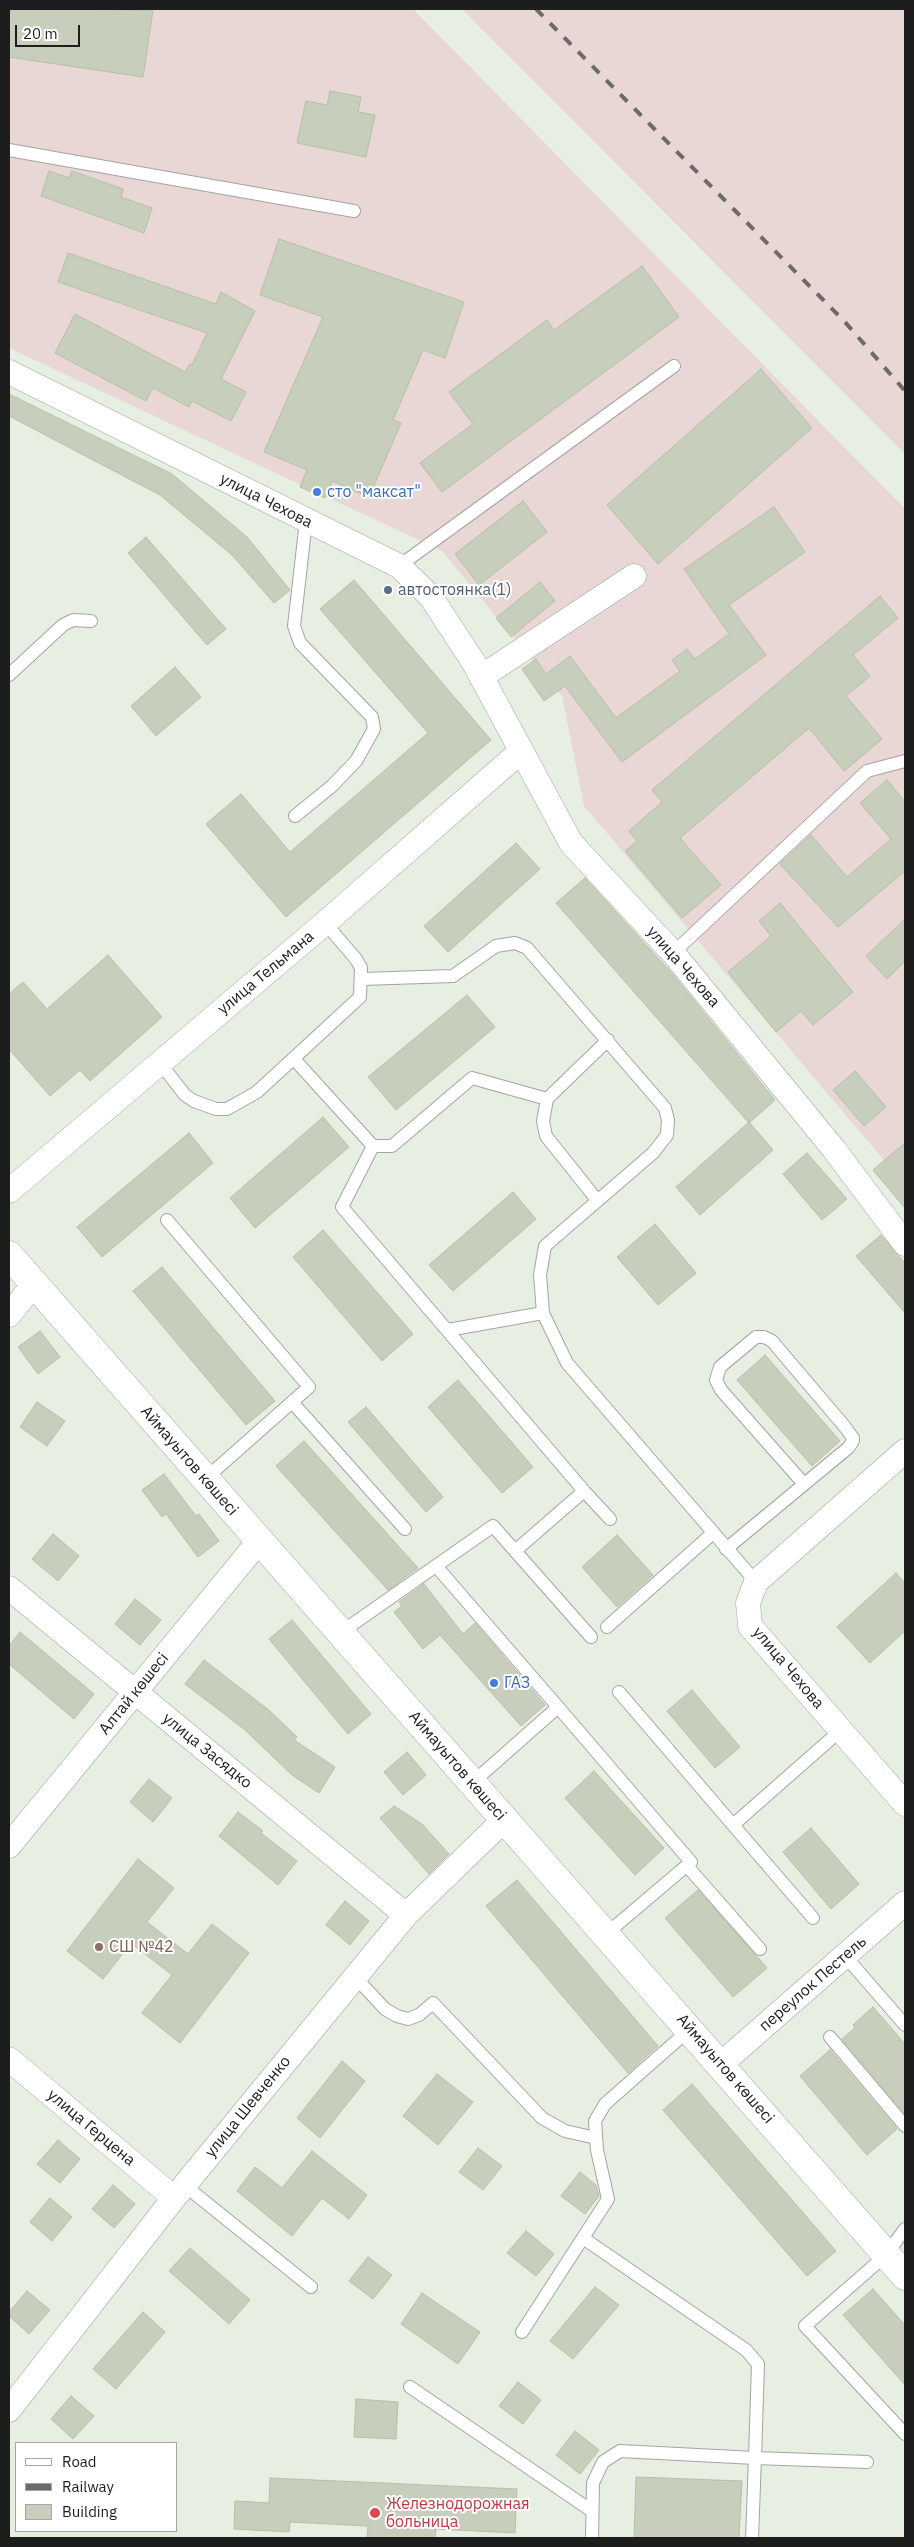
<!DOCTYPE html>
<html>
<head>
<meta charset="utf-8">
<style>
	body { margin:0 }
	#map { position:relative; width:914px; height:2547px; overflow:hidden; background:#e7eee2; font-family:"IBM Plex Sans",sans-serif }
	canvas { display:block }
	.frame { position:absolute; inset:0; border:10px solid #1d1d1d; pointer-events:none }
	.legend { position:absolute; left:15px; top:2442px; width:162px; height:90px; box-sizing:border-box; background:#fff; border:1px solid #a5a5a5; margin:0; padding:6px 9px; list-style:none; font-size:15px; color:#1d1d1d }
	.legend li { display:flex; align-items:center; gap:10px; height:25px }
	.legend b { width:25px; border:1px solid #a5a5a5 }
	.scale { position:absolute; left:15px; top:25px; width:65px; height:22px; box-sizing:border-box; border:2px solid #1d1d1d; border-top:0; padding-left:6px; font-size:15px; line-height:18px; white-space:nowrap; color:#1d1d1d; -webkit-text-stroke:4px #fff; paint-order:stroke }
</style>
</head>
<body>
<div id="map">
<canvas width="914" height="2547"></canvas>
<div class="frame"></div>
<ul class="legend">
<li><b style="height:6px;background:#fff"></b>Road</li>
<li><b style="height:6px;background:#6b6b6b"></b>Railway</li>
<li><b style="height:14px;background:#c7cebc"></b>Building</li>
</ul>
<div class="scale">20 m</div>
</div>
<script>
const context = document.querySelector('canvas').getContext('2d');
context.lineJoin = 'round';
function fill(path, color) { context.fillStyle = color; context.fill(path, 'evenodd'); }
const poly = rows => new Path2D(rows.map(r => 'M' + r).join(''));
function strokePath(path, color, width, dash) { context.strokeStyle = color; context.lineWidth = width; context.lineCap = dash ? 'butt' : 'round'; context.setLineDash(dash || []); context.stroke(path); }
function drawText(font, color, halo, rows, align = 'center') {
  context.font = font + ' "IBM Plex Sans",sans-serif'; context.lineWidth = 4; context.setLineDash([]); context.textBaseline = 'middle'; context.strokeStyle = halo; context.fillStyle = color; for (const [text, x, y, turn = 0] of rows) {
    context.save(); context.translate(x, y); context.rotate((+turn || 0) * Math.PI / 180); context.textAlign = isNaN(turn) ? turn : align; if (halo) context.strokeText(text, 0, 0); context.fillText(text, 0, 0); context.restore();
  }
}
const industrial = poly([
	[9,9,413,9,905,509,905,1185,584,806,562,696,442,551,9,348],
	[462,9,905,9,905,454]
]);
const building = poly([
	[9,9,153,10,143,77,9,57,9,9],
	[330,91,361,97,358,112,375,115,366,157,297,143,306,101,327,105,330,91],
	[49,171,69,178,72,171,123,189,121,197,152,208,144,233,41,196,49,171],
	[279,239,464,302,445,358,423,350,393,420,401,423,369,497,332,481,325,498,300,487,307,470,264,452,323,317,260,295,279,239],
	[68,253,216,304,221,292,255,311,221,379,246,392,231,421,192,401,189,407,153,388,146,401,55,353,75,314,185,372,190,364,192,365,207,333,58,282,68,253],
	[642,266,679,317,442,492,420,463,473,424,449,392,547,320,554,330,642,266],
	[761,369,812,428,658,564,607,505,761,369],
	[9,394,172,474,247,537,290,590,274,603,232,555,160,495,9,416,9,394],
	[523,501,547,532,479,585,455,554,523,501],
	[774,507,805,552,729,605,766,655,622,762,565,686,544,701,522,669,536,659,546,674,570,656,616,718,680,671,672,660,687,649,695,659,729,634,684,569,774,507],
	[146,537,226,629,207,645,128,553,146,537],
	[354,580,491,740,286,917,206,824,241,794,290,852,428,733,320,609,354,580],
	[540,582,555,601,511,637,496,618,540,582],
	[880,596,898,618,853,655,870,676,846,696,882,739,844,771,809,728,680,838,721,885,682,918,625,851,637,841,629,831,662,802,652,790,880,596],
	[175,667,201,697,156,736,131,706,175,667],
	[887,780,905,802,905,871,838,927,780,864,811,835,847,877,891,839,860,803,887,780],
	[516,843,540,869,448,952,424,926,516,843],
	[585,878,670,971,775,1100,749,1123,556,903,585,878],
	[780,903,853,992,813,1025,801,1011,776,1032,728,972,771,936,759,921,780,903],
	[905,919,905,961,887,979,866,956,905,919],
	[108,955,162,1017,90,1081,80,1070,50,1096,9,1049,9,994,23,982,47,1009,108,955],
	[467,995,495,1027,396,1110,368,1077,467,995],
	[855,1071,886,1107,864,1126,833,1090,855,1071],
	[323,1117,349,1147,255,1228,230,1198,323,1117],
	[749,1122,773,1150,700,1215,676,1187,749,1122],
	[189,1133,213,1163,102,1257,77,1227,189,1133],
	[905,1143,905,1208,873,1170,905,1143],
	[807,1153,847,1199,822,1220,783,1174,807,1153],
	[513,1192,536,1219,453,1291,429,1265,513,1192],
	[655,1224,696,1273,658,1305,617,1257,655,1224],
	[323,1230,413,1334,382,1361,293,1257,323,1230],
	[881,1235,905,1263,905,1313,856,1256,881,1235],
	[162,1267,275,1401,246,1425,133,1291,162,1267],
	[40,1331,60,1357,38,1374,18,1347,40,1331],
	[765,1355,840,1441,812,1466,737,1380,765,1355],
	[458,1380,533,1467,502,1493,428,1407,458,1380],
	[37,1402,65,1421,47,1446,20,1427,37,1402],
	[366,1407,443,1497,426,1512,348,1422,366,1407],
	[304,1441,418,1568,388,1590,276,1466,304,1441],
	[164,1474,196,1516,199,1514,219,1541,198,1557,166,1514,162,1517,142,1490,164,1474],
	[53,1534,79,1556,58,1581,32,1559,53,1534],
	[617,1535,653,1575,617,1607,582,1567,617,1535],
	[896,1573,905,1583,905,1631,870,1663,837,1627,896,1573],
	[424,1584,463,1634,475,1623,545,1705,521,1726,440,1635,423,1649,394,1612,402,1606,399,1602,424,1584],
	[135,1599,161,1620,140,1645,115,1624,135,1599],
	[292,1620,371,1714,348,1734,269,1639,292,1620],
	[20,1632,94,1694,74,1719,9,1664,9,1646,20,1632],
	[204,1660,270,1711,297,1737,294,1740,335,1767,319,1793,292,1775,244,1729,185,1684,204,1660],
	[692,1690,740,1747,715,1768,667,1711,692,1690],
	[407,1752,426,1775,403,1795,384,1772,407,1752],
	[594,1771,664,1848,635,1875,565,1798,594,1771],
	[149,1779,172,1798,153,1822,130,1802,149,1779],
	[394,1806,422,1824,449,1854,429,1874,380,1818,394,1806],
	[238,1812,263,1831,261,1833,297,1861,278,1885,219,1836,238,1812],
	[811,1828,859,1884,831,1909,783,1852,811,1828],
	[138,1859,174,1888,147,1922,188,1954,212,1924,249,1953,180,2043,142,2013,172,1975,131,1943,103,1979,67,1951,138,1859],
	[517,1880,658,2046,628,2073,486,1906,517,1880],
	[698,1890,767,1968,733,1997,665,1918,698,1890],
	[345,1901,369,1921,350,1945,326,1925,345,1901],
	[873,2007,905,2044,905,2114,842,2039,855,2028,853,2025,873,2007],
	[830,2050,897,2129,867,2155,800,2076,830,2050],
	[342,2061,365,2081,320,2138,297,2118,342,2061],
	[437,2074,473,2102,438,2145,403,2116,437,2074],
	[692,2084,836,2251,807,2276,663,2110,692,2084],
	[58,2140,80,2159,60,2183,37,2164,58,2140],
	[478,2148,502,2166,483,2190,459,2172,478,2148],
	[312,2151,367,2195,349,2219,322,2198,292,2236,237,2191,255,2167,282,2188,312,2151],
	[580,2172,596,2185,599,2196,585,2214,561,2196,580,2172],
	[113,2185,135,2204,114,2228,92,2209,113,2185],
	[50,2198,72,2217,52,2241,30,2222,50,2198],
	[526,2231,554,2254,536,2276,507,2253,526,2231],
	[190,2248,250,2300,229,2324,169,2271,190,2248],
	[368,2257,392,2275,373,2299,349,2281,368,2257],
	[595,2287,619,2305,573,2359,550,2341,595,2287],
	[873,2289,905,2325,905,2385,843,2315,873,2289],
	[27,2291,50,2310,29,2334,9,2316,9,2312,27,2291],
	[422,2293,480,2332,458,2364,401,2324,422,2293],
	[143,2312,165,2332,116,2389,93,2369,143,2312],
	[518,2382,541,2400,523,2424,499,2406,518,2382],
	[71,2396,94,2416,73,2439,51,2419,71,2396],
	[356,2399,398,2402,396,2439,354,2437,356,2399],
	[575,2431,599,2450,580,2474,556,2455,575,2431],
	[636,2477,742,2481,739,2538,634,2538,636,2477],
	[270,2478,517,2489,515,2533,436,2529,435,2538,367,2538,368,2526,290,2522,289,2532,234,2529,235,2501,269,2503,270,2478]
]);
const service = poly([
	[9,150,354,211],
	[399,566,674,366],
	[9,675,63,625,73,620,91,621],
	[295,816,332,786,356,761,374,729,372,717,300,643,294,626,306,521],
	[673,953,867,771,905,761],
	[362,979,453,976,496,946,515,943,527,948,665,1108,668,1120,667,1135,653,1153,545,1246,540,1275,543,1313,567,1363,756,1582],
	[294,1059,373,1146,342,1207,584,1491],
	[160,1063,185,1095,194,1101,216,1109,227,1109,257,1092,360,997,361,968,356,959,325,923],
	[547,1099,608,1040],
	[373,1146,392,1146,472,1078,547,1099,543,1121,546,1136,597,1200],
	[167,1220,309,1387,205,1479],
	[448,1330,543,1313],
	[292,1402,405,1529],
	[726,1549,848,1448,853,1441,853,1438,845,1427,772,1341,764,1337,756,1337,720,1367,716,1380,721,1390,804,1484],
	[515,1551,584,1491,610,1519],
	[436,1566,558,1707],
	[607,1627,713,1533],
	[340,1633,493,1526,591,1637],
	[619,1692,733,1825],
	[472,1783,558,1707,691,1862,606,1934],
	[687,1866,760,1949],
	[813,1918,733,1825,841,1730],
	[845,1956,905,2025],
	[355,1977,385,2009,397,2016,408,2019,419,2015,433,2003,542,2118,565,2131,596,2138],
	[830,2037,905,2126],
	[184,2185,311,2287],
	[905,2229,886,2255,805,2326,905,2434],
	[583,2238,746,2350,758,2364,755,2458,867,2462],
	[522,2332,608,2199,597,2150,595,2121,605,2104,690,2029],
	[410,2387,592,2511],
	[592,2538,593,2483,603,2462,620,2451,755,2458,752,2538]
]);
const minor = poly([
	[9,372,399,566,431,597,474,663,571,843,673,953,833,1148,905,1244],
	[481,677,634,576],
	[9,1191,325,923,520,752],
	[9,1315,34,1284],
	[905,1451,756,1582,748,1603,750,1626,905,1804],
	[9,1588,406,1915],
	[9,1846,259,1541],
	[9,2059,174,2198],
	[721,2064,905,1903],
	[9,2410,174,2198,406,1915,504,1820]
]);
const tertiary = poly([
	[9,1255,905,2276]
]);
const rail = poly([
	[536,9,845,322,905,391]
]);
const markers = [
	[317,492,5,"#3f7fe0"],
	[388,590,5,"#5c6f8a"],
	[494,1683,5,"#3f7fe0"],
	[99,1947,5,"#8d6e63"],
	[375,2513,6,"#e0444e"]
];
const shopNames = [
	["сто \"максат\"",327,492],
	["ГАЗ",504,1683]
];
const streetNames = [
	["улица Чехова",266,501,27],
	["улица Чехова",683,967,49],
	["улица Тельмана",266,973,-40],
	["Аймауытов көшесі",189,1461,49],
	["улица Чехова",788,1668,50],
	["Алтай көшесі",134,1694,-51],
	["улица Засядко",207,1751,39],
	["Аймауытов көшесі",457,1766,49],
	["переулок Пестель",813,1984,-41],
	["Аймауытов көшесі",725,2069,49],
	["улица Шевченко",248,2107,-51],
	["улица Герцена",91,2128,40]
];
const serviceNames = [
	["автостоянка(1)",398,590]
];
const educationNames = [
	["СШ №42",109,1947]
];
const healthNames = [
	["Железнодорожная",386,2504],
	["больница",386,2522]
];
fill(industrial, '#e8d7d4');
fill(building, '#c7cebc');
strokePath(building, '#b5c0a5', 1);
strokePath(service, '#a4a4a4', 14);
strokePath(minor, '#a4a4a4', 25);
strokePath(tertiary, '#a4a4a4', 29);
strokePath(service, '#fff', 12);
strokePath(minor, '#fff', 24);
strokePath(tertiary, '#fff', 28);
strokePath(rail, '#6b6b6b', 4, [10, 10]);
for (const [x, y, r, color] of markers) { const dot = new Path2D(); dot.arc(x, y, r, 0, 2 * Math.PI); context.fillStyle = color; context.fill(dot); strokePath(dot, '#fff', 2); }
drawText('16px', '#366cbe', '#fff', shopNames, 'left');
drawText('16px', '#1d1d1d', '#fff', streetNames);
drawText('16px', '#4e5e75', '#fff', serviceNames, 'left');
drawText('16px', '#785e54', '#fff', educationNames, 'left');
drawText('16px', '#be3a42', '#fff', healthNames, 'left');
</script>
</body>
</html>
